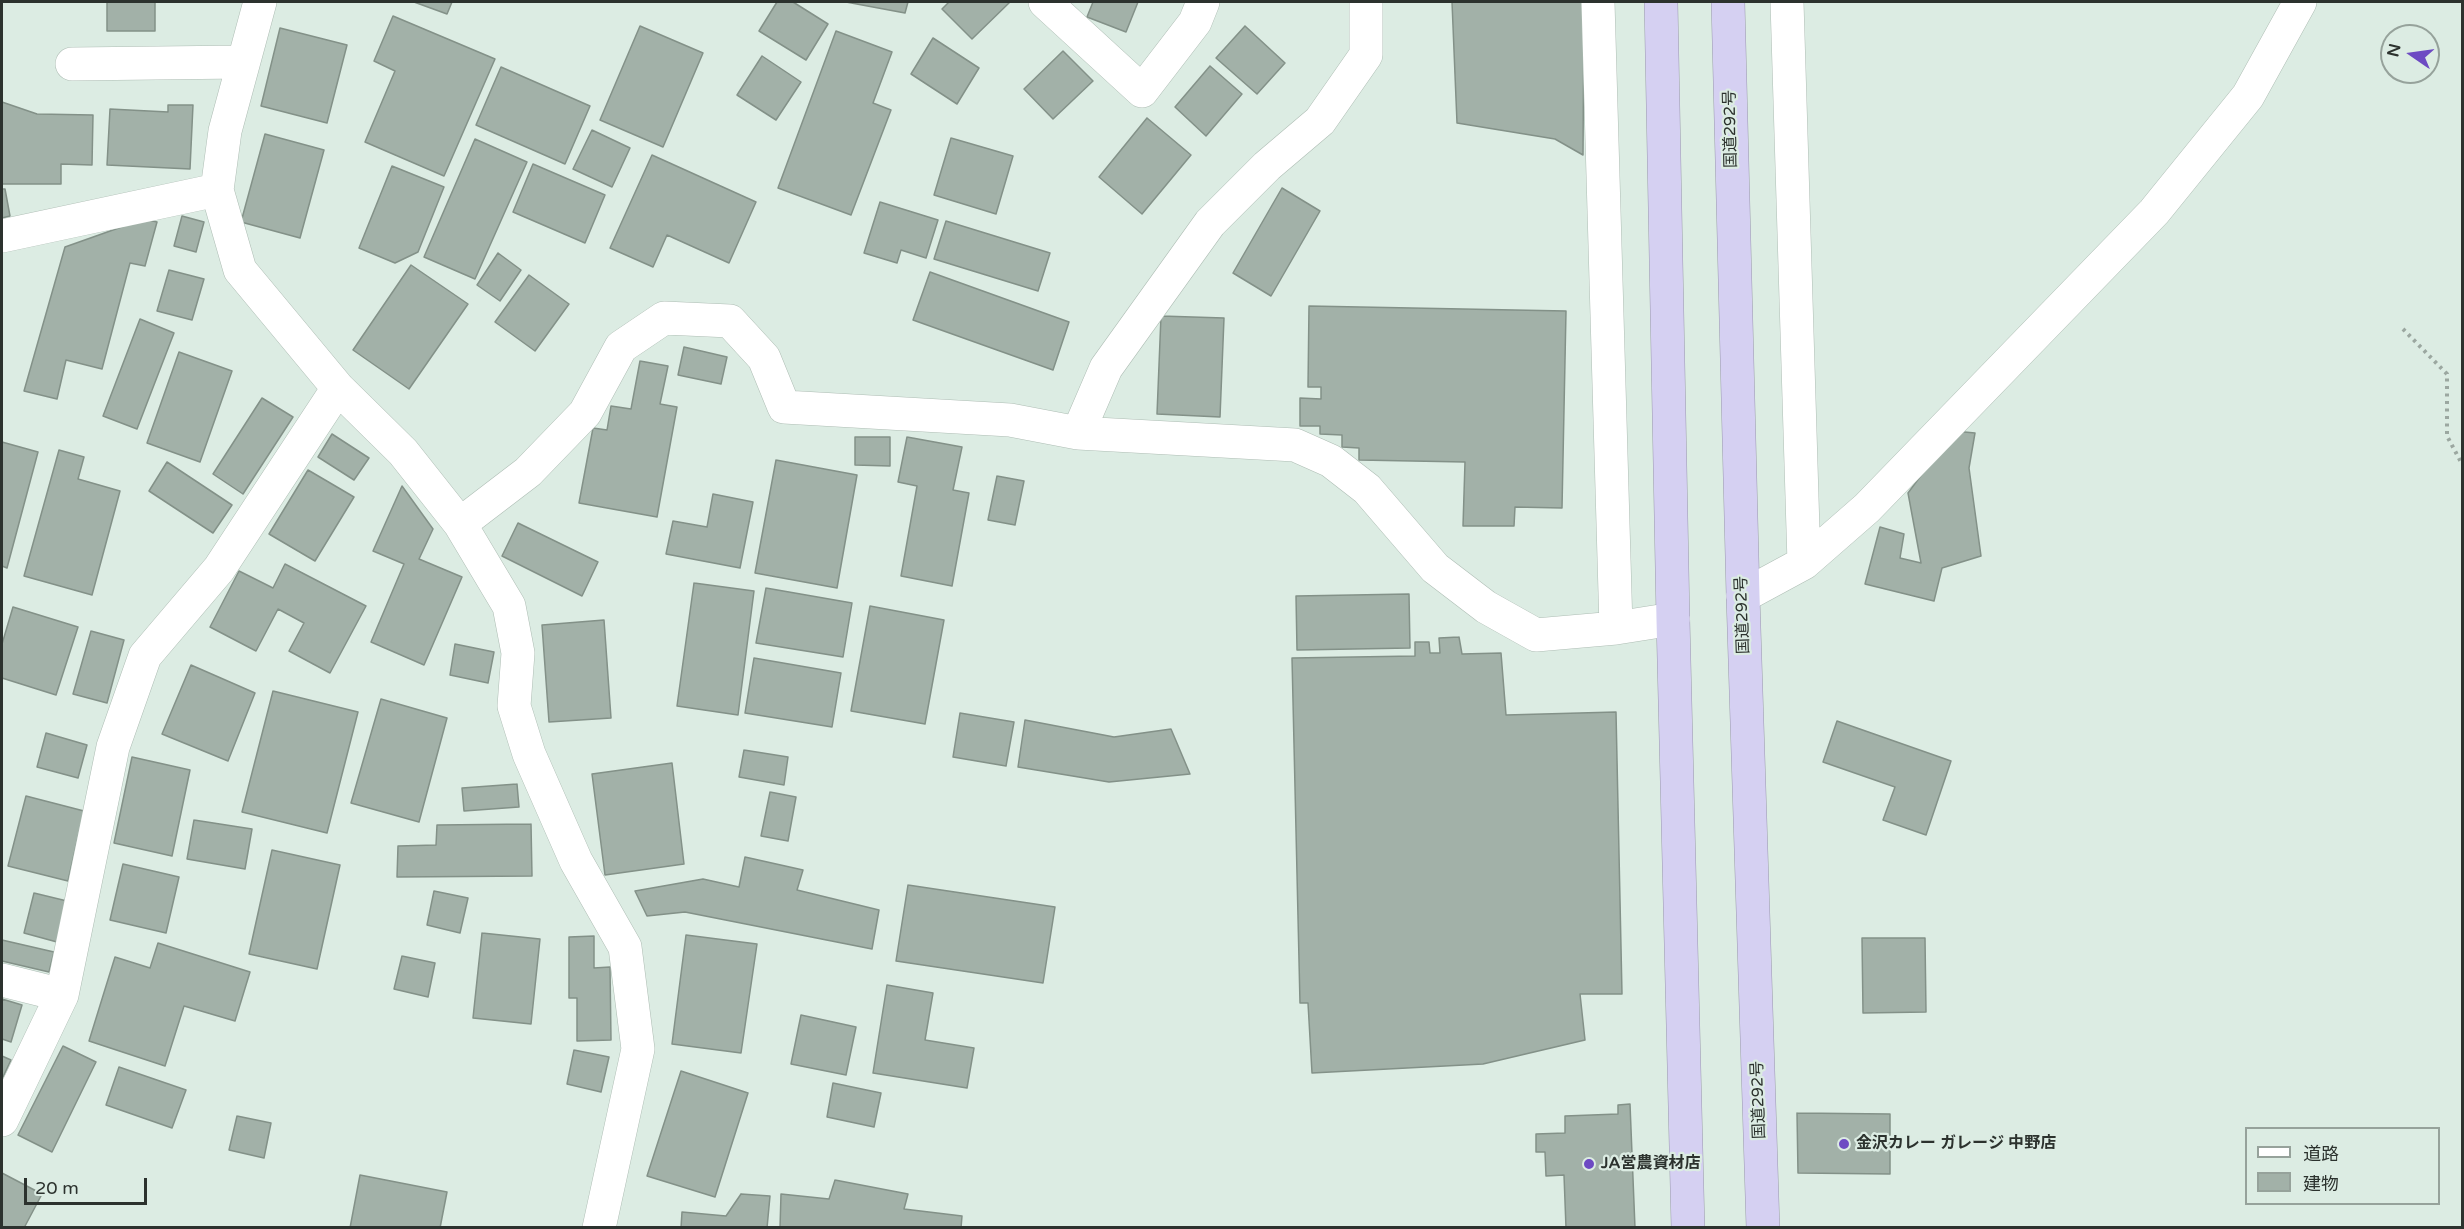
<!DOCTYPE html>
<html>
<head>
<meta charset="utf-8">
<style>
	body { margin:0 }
	#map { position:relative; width:2464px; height:1229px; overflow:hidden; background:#dcece3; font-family:"Varela Round","Noto Sans JP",sans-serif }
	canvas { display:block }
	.frame { position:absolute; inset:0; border:3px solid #2c322e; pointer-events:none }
	.legend { position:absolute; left:2245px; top:1127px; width:195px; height:78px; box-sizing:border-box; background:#dcece3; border:2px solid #96a29b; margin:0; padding:8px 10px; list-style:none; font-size:18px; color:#2c322e }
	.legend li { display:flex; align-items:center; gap:12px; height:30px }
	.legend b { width:30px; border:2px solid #96a29b }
	.north { position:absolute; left:2380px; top:24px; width:60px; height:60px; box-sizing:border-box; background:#dcece3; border:2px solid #96a29b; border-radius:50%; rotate:283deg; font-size:16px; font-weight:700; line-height:24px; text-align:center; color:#2c322e }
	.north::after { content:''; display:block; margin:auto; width:21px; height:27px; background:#6d4ac3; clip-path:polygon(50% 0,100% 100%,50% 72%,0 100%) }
	.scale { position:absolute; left:24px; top:1178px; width:123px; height:27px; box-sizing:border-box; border:3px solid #2c322e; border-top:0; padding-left:8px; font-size:18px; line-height:21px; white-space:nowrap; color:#2c322e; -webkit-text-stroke:4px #dcece3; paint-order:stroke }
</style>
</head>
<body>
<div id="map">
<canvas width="2464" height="1229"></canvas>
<div class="frame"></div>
<ul class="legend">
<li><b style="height:8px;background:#fff"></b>道路</li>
<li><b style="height:16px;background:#a2b1a8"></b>建物</li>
</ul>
<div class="north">N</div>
<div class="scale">20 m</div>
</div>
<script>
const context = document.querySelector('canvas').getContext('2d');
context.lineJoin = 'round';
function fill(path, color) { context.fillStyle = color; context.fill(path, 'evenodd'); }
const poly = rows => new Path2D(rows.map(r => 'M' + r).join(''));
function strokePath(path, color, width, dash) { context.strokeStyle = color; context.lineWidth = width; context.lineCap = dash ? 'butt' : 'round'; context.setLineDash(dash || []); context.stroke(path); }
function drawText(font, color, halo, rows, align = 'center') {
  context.font = font + ' "Varela Round","Noto Sans JP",sans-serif'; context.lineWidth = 4.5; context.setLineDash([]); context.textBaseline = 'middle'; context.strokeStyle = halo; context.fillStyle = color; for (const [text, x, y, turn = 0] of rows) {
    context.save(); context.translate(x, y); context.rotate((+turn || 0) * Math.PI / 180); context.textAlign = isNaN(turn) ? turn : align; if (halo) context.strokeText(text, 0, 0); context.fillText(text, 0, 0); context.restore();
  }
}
const building = poly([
	[107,2,155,2,155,31,107,31,107,2],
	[414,2,452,2,447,14,414,2],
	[777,2,793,2,828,24,806,60,759,31,777,2],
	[846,2,908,2,905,13,846,2],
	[949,2,1010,2,972,39,942,9,949,2],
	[1093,2,1138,2,1126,32,1087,17,1093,2],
	[1452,2,1581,2,1584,4,1583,155,1555,139,1457,123,1452,2],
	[393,16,495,59,444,176,365,142,395,71,374,61,393,16],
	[640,26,703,53,663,147,600,120,640,26],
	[1245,26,1285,63,1257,94,1216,58,1245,26],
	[280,28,347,45,327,123,261,106,280,28],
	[836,31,892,52,873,103,891,110,851,215,778,188,836,31],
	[933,38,979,68,957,104,911,74,933,38],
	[1063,51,1093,81,1053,119,1024,89,1063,51],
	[762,56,801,82,776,120,737,95,762,56],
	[1210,66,1242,94,1206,136,1175,107,1210,66],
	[501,67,590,106,565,164,476,125,501,67],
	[2,102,37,114,93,115,92,165,61,164,61,184,2,184,2,102],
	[168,105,193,105,190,169,107,165,110,109,168,112,168,105],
	[1147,118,1191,155,1142,214,1099,177,1147,118],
	[592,130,630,148,612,187,573,169,592,130],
	[265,134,324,150,300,238,241,222,265,134],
	[951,138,1013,156,996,214,934,195,951,138],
	[475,139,527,162,475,279,424,257,475,139],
	[652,155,756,202,729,263,667,235,653,267,610,248,652,155],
	[533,164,605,195,585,243,513,212,533,164],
	[392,166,444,187,418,252,395,263,359,248,392,166],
	[1282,188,1320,211,1271,296,1233,273,1282,188],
	[2,189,5,189,10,216,2,218,2,189],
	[880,202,938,220,926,258,901,250,897,263,864,253,880,202],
	[182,216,204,222,196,252,174,246,182,216],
	[144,219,157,222,145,266,130,263,102,369,66,360,57,399,24,391,65,247,144,219],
	[946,221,1050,253,1038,291,934,259,946,221],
	[498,253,521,270,500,301,477,285,498,253],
	[411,265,468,304,409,389,353,350,411,265],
	[169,270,204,279,192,320,157,311,169,270],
	[930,272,1069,322,1053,370,913,320,930,272],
	[529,275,569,304,535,351,495,322,529,275],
	[1309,306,1566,311,1562,508,1515,507,1514,526,1463,526,1465,462,1359,460,1359,448,1342,447,1342,435,1320,434,1320,426,1300,426,1300,398,1321,399,1321,387,1308,387,1309,306],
	[1161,316,1224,318,1220,417,1157,414,1161,316],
	[140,319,174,333,137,429,103,416,140,319],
	[684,347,727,357,721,384,678,375,684,347],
	[179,352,232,371,200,462,147,443,179,352],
	[640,361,668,366,660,404,677,407,657,517,579,503,593,428,607,430,611,406,631,409,640,361],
	[262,398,293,417,243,494,213,474,262,398],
	[1954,431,1975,433,1969,468,1981,556,1942,568,1934,601,1865,584,1880,527,1904,534,1900,558,1921,563,1908,493,1954,431],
	[332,434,369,458,354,480,318,457,332,434],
	[855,437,890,437,890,466,855,465,855,437],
	[907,437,962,447,953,490,969,493,952,586,901,576,917,486,898,482,907,437],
	[2,442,38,452,7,568,2,566,2,442],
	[59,450,84,457,78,479,120,491,92,595,24,576,59,450],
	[776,460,857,475,837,588,755,573,776,460],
	[167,462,232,505,213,533,149,491,167,462],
	[308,470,354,497,315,561,269,534,308,470],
	[997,476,1024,481,1015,525,988,520,997,476],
	[402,486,433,529,419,559,462,577,424,665,371,642,404,564,373,551,402,486],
	[713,494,753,502,740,568,666,554,673,521,707,527,713,494],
	[518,523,598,562,582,596,502,556,518,523],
	[285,564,366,606,330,673,289,651,304,623,278,609,256,651,210,627,239,571,273,588,285,564],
	[694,583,754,591,738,715,677,706,694,583],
	[766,588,852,603,843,657,756,643,766,588],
	[1409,594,1410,648,1297,650,1296,596,1409,594],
	[870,606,944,620,925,724,851,711,870,606],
	[13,607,78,627,56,695,2,678,2,644,13,607],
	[604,620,611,718,549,722,542,625,604,620],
	[91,631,124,640,107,703,73,694,91,631],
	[1459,637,1462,654,1501,653,1506,715,1616,712,1622,994,1580,994,1585,1040,1483,1064,1312,1073,1308,1003,1300,1003,1292,658,1415,656,1415,642,1429,642,1430,653,1440,653,1439,638,1459,637],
	[455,644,494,652,488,683,450,675,455,644],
	[754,658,841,673,832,727,745,713,754,658],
	[191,665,255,693,228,761,162,734,191,665],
	[273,691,358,712,327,833,242,812,273,691],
	[381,699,447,718,419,822,351,803,381,699],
	[960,713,1014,722,1006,766,953,757,960,713],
	[1025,720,1114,737,1171,729,1190,774,1109,782,1018,767,1025,720],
	[1837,721,1951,761,1926,835,1883,820,1895,787,1823,762,1837,721],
	[46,733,87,745,78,778,37,767,46,733],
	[744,750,788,757,784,785,739,777,744,750],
	[132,757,190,770,172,856,114,843,132,757],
	[672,763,684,864,605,875,592,774,672,763],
	[517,784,519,807,464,811,462,788,517,784],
	[770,792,796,797,788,841,761,836,770,792],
	[26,796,84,811,68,881,8,866,26,796],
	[194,820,252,829,245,869,187,859,194,820],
	[531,824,532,876,397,877,398,846,436,845,437,825,531,824],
	[272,850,340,865,317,969,249,954,272,850],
	[745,857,803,870,797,890,879,910,872,949,685,912,647,916,635,891,703,879,739,887,745,857],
	[123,864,179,877,166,933,110,920,123,864],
	[908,885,1055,907,1043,983,896,961,908,885],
	[434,891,468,898,460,933,427,925,434,891],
	[34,893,67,901,57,942,24,933,34,893],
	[482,933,540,939,531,1024,473,1018,482,933],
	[686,935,757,944,741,1053,672,1044,686,935],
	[594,936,594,968,610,967,611,1040,577,1041,577,998,569,998,569,937,594,936],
	[1862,938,1925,938,1926,1012,1863,1013,1862,938],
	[2,940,54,952,49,972,2,961,2,940],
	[158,943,250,972,235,1021,184,1006,165,1066,89,1041,115,957,150,968,158,943],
	[402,956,435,963,428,997,394,989,402,956],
	[887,985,933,993,925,1040,974,1048,967,1088,873,1073,887,985],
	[2,999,22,1005,11,1042,2,1039,2,999],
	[801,1015,856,1027,846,1075,791,1064,801,1015],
	[63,1046,96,1062,52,1152,18,1135,63,1046],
	[574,1050,609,1057,601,1092,567,1084,574,1050],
	[2,1056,11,1060,2,1079,2,1056],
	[119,1067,186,1090,172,1128,106,1105,119,1067],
	[681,1071,748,1093,715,1197,647,1176,681,1071],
	[833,1083,881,1093,874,1127,827,1117,833,1083],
	[1630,1104,1635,1228,1566,1228,1564,1175,1546,1176,1545,1152,1536,1152,1536,1134,1565,1133,1565,1116,1618,1114,1618,1105,1630,1104],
	[1797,1113,1890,1114,1890,1174,1798,1173,1797,1113],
	[237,1116,271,1123,264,1158,229,1150,237,1116],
	[2,1173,42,1194,24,1228,2,1228,2,1173],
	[360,1175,447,1192,440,1228,350,1228,360,1175],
	[835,1180,908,1194,904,1209,962,1216,961,1228,780,1228,781,1194,829,1199,835,1180],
	[741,1194,770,1196,767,1228,681,1228,682,1212,726,1216,741,1194]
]);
const path = poly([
	[2403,329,2447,374,2447,436,2462,464]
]);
const minor = poly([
	[260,2,225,131,217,190,240,270,338,388,403,452,460,524,509,606,518,653,514,706,529,754,576,861,625,947,638,1049,599,1228],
	[1045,2,1142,91,1195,22,1203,2],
	[1598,2,1616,628],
	[1787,2,1804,563],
	[72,64,242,62],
	[2,236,217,190],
	[1078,433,1106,368,1210,223,1267,166,1320,121,1366,55,1366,2],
	[460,524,528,472,585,413,621,347,664,318,730,321,764,358,784,407,1010,420,1078,433,1295,445,1331,461,1367,489,1435,568,1486,607,1536,635,1616,628,1673,619],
	[1743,596,1804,563,1867,508,2154,212,2248,96,2300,2],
	[2,980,62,995],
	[2,1120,62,995,113,747,145,656,219,569,338,388]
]);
const highway = poly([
	[1661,2,1673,619,1688,1228],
	[1728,2,1743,596,1763,1228]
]);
const markers = [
	[1844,1144,6,"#6d4ac3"],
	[1589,1164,6,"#6d4ac3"]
];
const streetNames = [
	["国道292号",1731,129,-91],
	["国道292号",1743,615,-92],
	["国道292号",1759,1100,-92]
];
const poiNames = [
	["金沢カレー ガレージ 中野店",1856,1144],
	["JA営農資材店",1601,1164]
];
fill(building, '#a2b1a8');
strokePath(building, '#839188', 1.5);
strokePath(minor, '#aebdb4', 34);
strokePath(highway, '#9a99ad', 34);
strokePath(path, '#9ba7a0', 4, [3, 4.5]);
strokePath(minor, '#fff', 33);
strokePath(highway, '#d5d0f2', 33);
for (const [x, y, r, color] of markers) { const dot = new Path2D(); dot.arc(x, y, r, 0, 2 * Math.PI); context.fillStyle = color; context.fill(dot); strokePath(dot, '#dcece3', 2); }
drawText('16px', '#2c322e', '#dcece3', streetNames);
drawText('bold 16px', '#2c322e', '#dcece3', poiNames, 'left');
</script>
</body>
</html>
